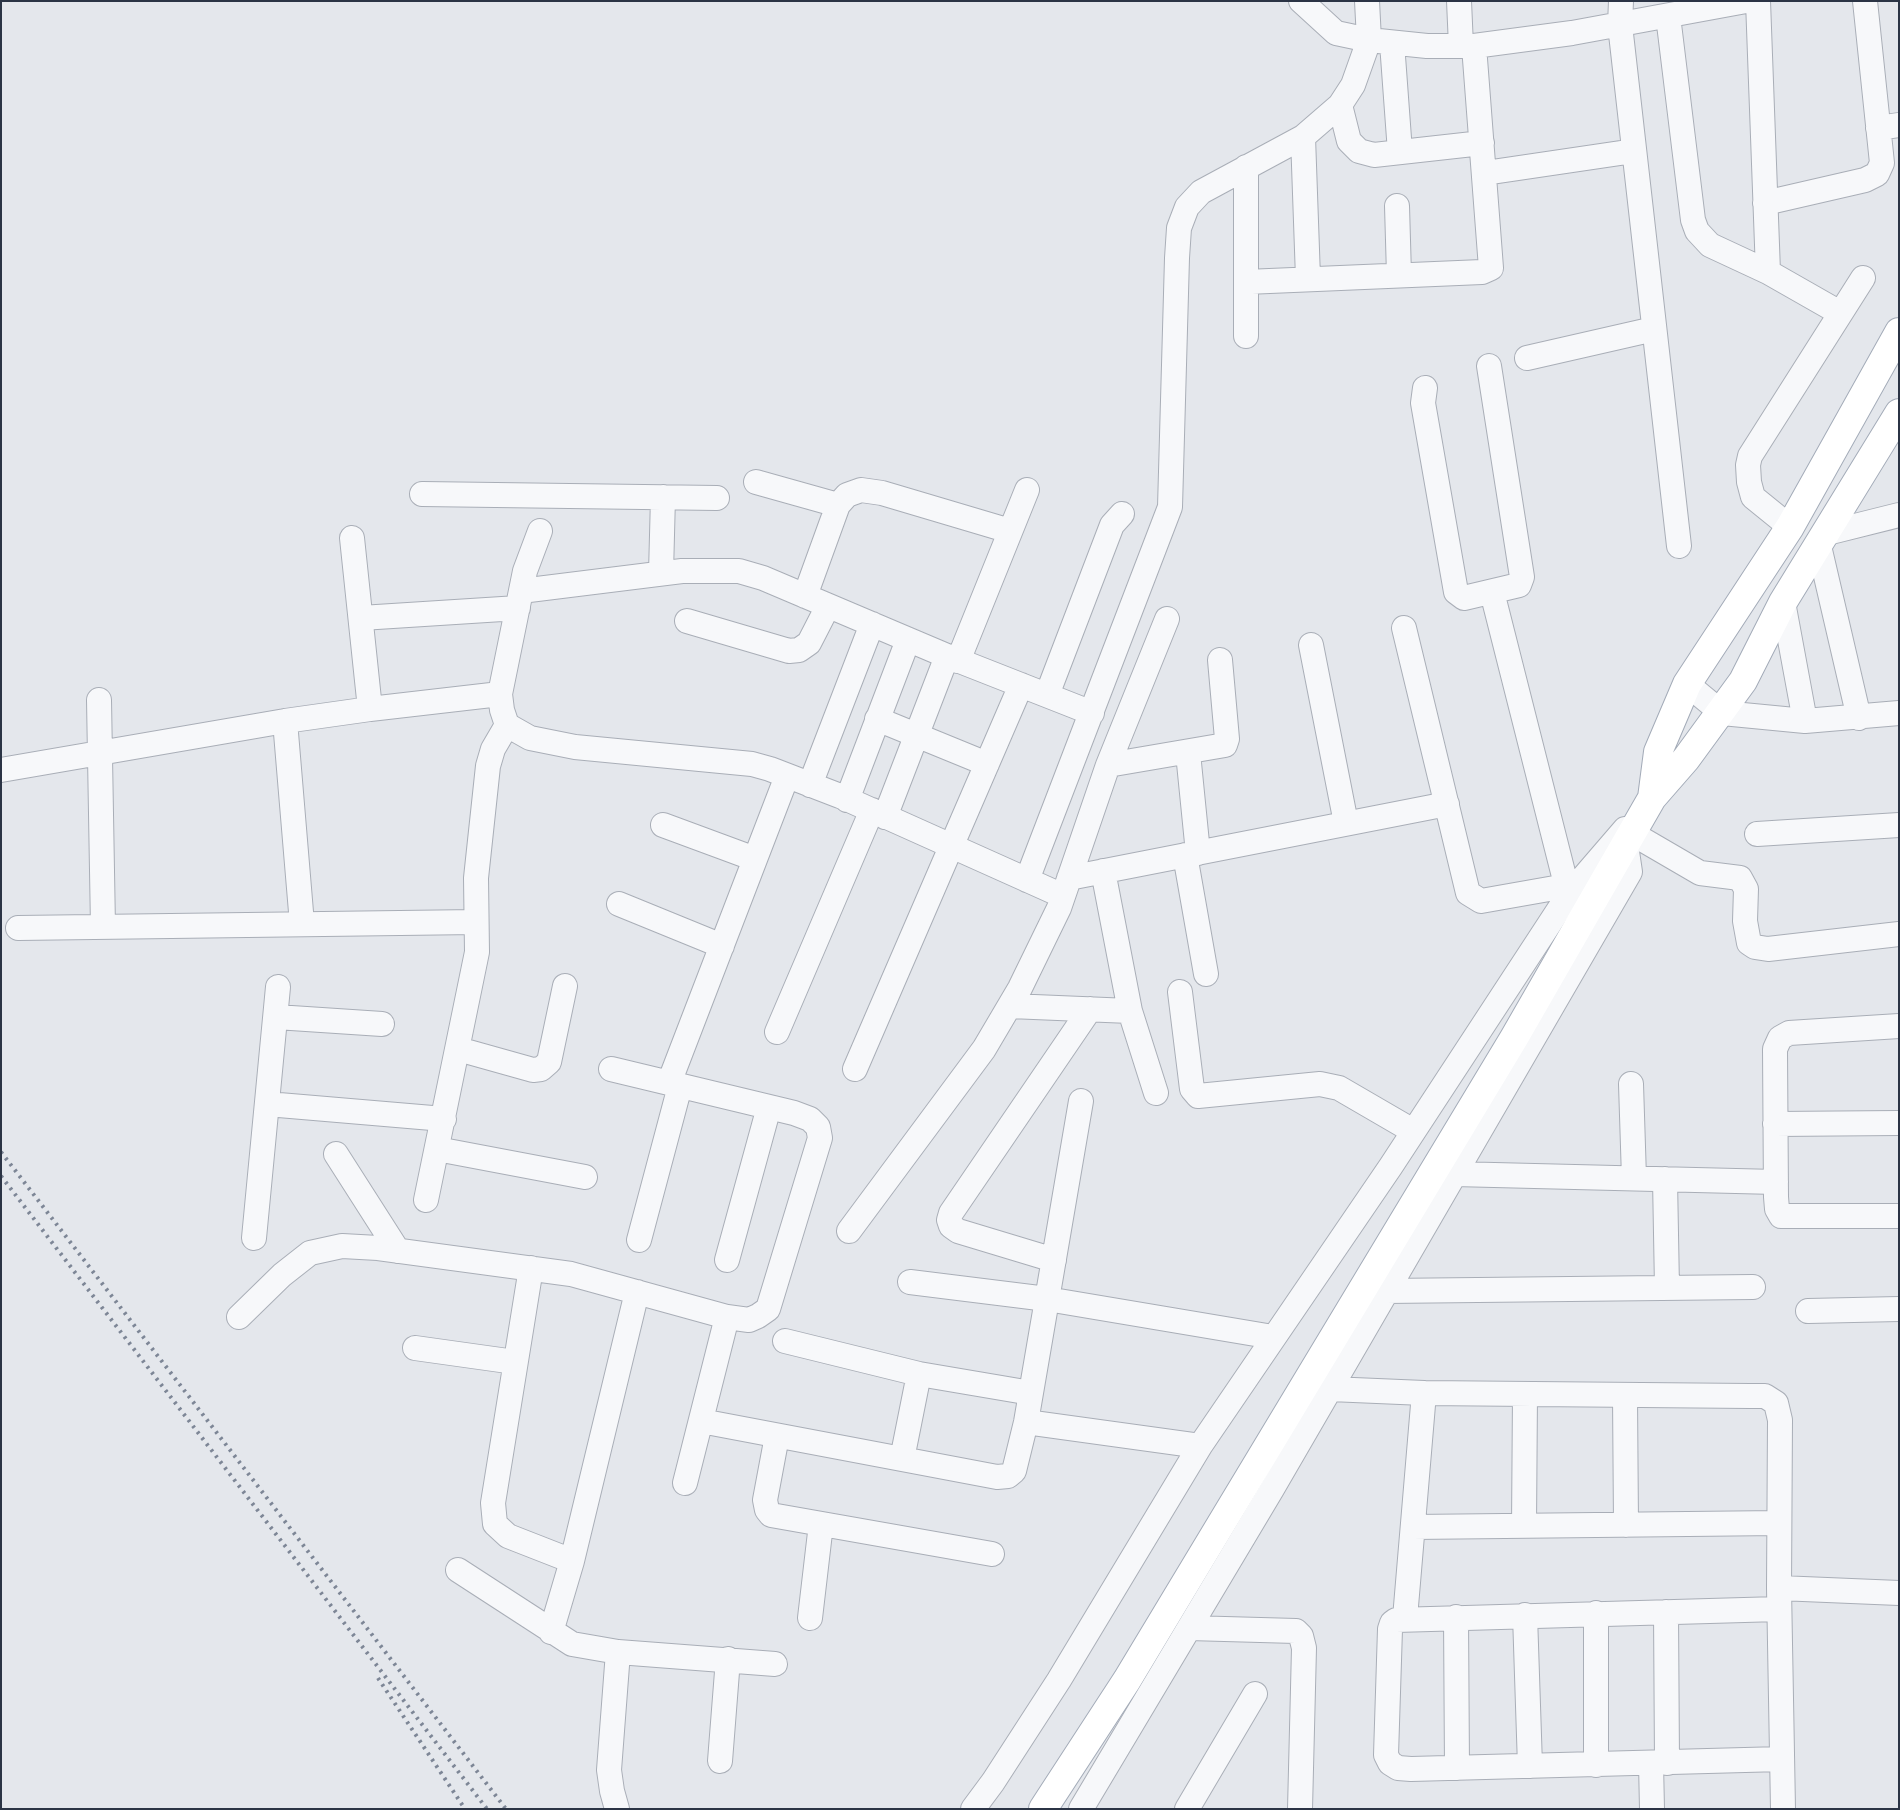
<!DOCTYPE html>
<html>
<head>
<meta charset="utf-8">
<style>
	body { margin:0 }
	#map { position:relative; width:1900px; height:1810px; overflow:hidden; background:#e4e7ec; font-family:Manrope,sans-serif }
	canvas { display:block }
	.frame { position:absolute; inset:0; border:2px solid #2b3445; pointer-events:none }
</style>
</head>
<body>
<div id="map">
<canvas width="1900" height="1810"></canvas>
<div class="frame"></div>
</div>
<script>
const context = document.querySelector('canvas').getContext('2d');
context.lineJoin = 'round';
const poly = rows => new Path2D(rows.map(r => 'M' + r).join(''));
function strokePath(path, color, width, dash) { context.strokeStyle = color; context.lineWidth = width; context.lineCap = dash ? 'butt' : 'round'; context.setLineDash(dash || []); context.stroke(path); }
const minor = poly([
	[1301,1,1336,33,1369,40,1427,46,1474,46,1572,33,1746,1],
	[1459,1,1461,46],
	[1621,1,1620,25,1679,546],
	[1758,1,1768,272],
	[1668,16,1693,220,1697,231,1710,245,1768,272,1840,313],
	[1392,43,1400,152],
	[1340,105,1349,141,1359,151,1374,155,1482,143],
	[1878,128,1899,125],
	[1303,137,1308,278],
	[1485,173,1634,151],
	[1765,203,1865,180,1877,174,1882,163,1865,1],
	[1397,206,1399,275],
	[1246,282,1482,272,1491,268,1474,46],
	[1246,336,1246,167],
	[1527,358,1654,329],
	[1425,388,1423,403,1456,592,1464,598,1519,585,1522,577,1489,366],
	[756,482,838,505],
	[422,494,717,498],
	[1790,527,1753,497,1749,482,1748,465,1750,456,1863,278],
	[540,531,525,571,500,694,502,710,507,725,530,738,575,747,752,764,770,769,840,796,1063,896],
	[1827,533,1899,515],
	[352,538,370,709],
	[1819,546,1859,718],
	[661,573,663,497],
	[521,591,682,571,739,571,763,578,947,656,1092,713],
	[1492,592,1570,900],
	[805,596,838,505,847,495,861,490,882,493,1010,531],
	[1783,602,1805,721],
	[361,618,518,608],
	[687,621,789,651,799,650,809,643,828,606],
	[1404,628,1468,893,1481,901,1566,886],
	[1311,645,1346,823],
	[958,661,1027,490],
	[1687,684,1722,713,1805,721,1899,713],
	[1047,695,1112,525,1122,514],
	[99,700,103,927],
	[877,719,987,764],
	[285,721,302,924],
	[1188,753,1198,853],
	[1108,765,1225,745,1227,739,1220,660],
	[1,770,285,721,370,709,500,694],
	[810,785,872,624],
	[847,800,908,640],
	[885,817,947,656],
	[663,825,755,859],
	[1633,834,1700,873,1740,878,1746,889,1745,921,1749,943,1755,947,1768,949,1899,934],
	[1757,834,1899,825],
	[1185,855,1206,974],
	[1103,871,1130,1011,1156,1093],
	[1069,878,1447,804],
	[1027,880,1170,507,1177,258,1179,228,1187,207,1201,192,1303,137,1340,105,1353,85,1369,40,1367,1],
	[619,904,722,946],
	[18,928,476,922],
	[1180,992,1192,1089,1198,1096,1320,1084,1339,1088,1413,1131],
	[1010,1006,1130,1011],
	[276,1017,382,1024],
	[1899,1026,1789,1033,1780,1038,1775,1049,1776,1197,1777,1209,1781,1216,1899,1216],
	[777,1032,872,810],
	[458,1049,533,1070,541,1069,549,1062,565,986],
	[855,1069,1021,685],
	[669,1083,787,776],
	[1631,1084,1634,1178],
	[267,1104,444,1119],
	[1775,1124,1899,1123],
	[437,1149,585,1177],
	[336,1154,398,1251],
	[1454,1174,1776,1182],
	[1665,1179,1667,1288],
	[426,1200,477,952,476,878,488,766,493,749,507,725],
	[849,1231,984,1049,1020,988,1059,908,1108,765,1167,619],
	[254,1238,278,987],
	[639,1240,680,1086],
	[727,1260,769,1107],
	[1054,1260,958,1231,951,1226,949,1220,951,1213,1090,1009],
	[531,1268,493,1503,495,1524,508,1536,572,1561],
	[910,1282,1047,1299,1273,1337],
	[1386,1291,1753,1287],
	[1808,1311,1899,1309],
	[239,1317,282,1275,310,1253,342,1246,378,1248,571,1274,727,1317,749,1320,758,1316,768,1309,820,1138,818,1127,810,1119,794,1113,611,1069],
	[785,1341,919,1374,1031,1393],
	[415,1348,515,1362],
	[1330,1389,1424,1393,1750,1396,1765,1396,1776,1403,1780,1420,1779,1588,1783,1809],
	[1625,1396,1626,1525],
	[701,1421,997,1477,1008,1476,1014,1471,1026,1422,1081,1101],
	[1026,1422,1200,1446],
	[777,1436,765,1500,767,1510,771,1515,992,1554],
	[902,1459,919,1374],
	[685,1483,727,1317],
	[1524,1526,1525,1394],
	[1413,1527,1779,1523],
	[458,1570,572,1644,618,1652,775,1664],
	[1779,1588,1899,1593],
	[1779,1609,1396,1620,1392,1623,1390,1629,1386,1755,1390,1763,1398,1768,1411,1769,1782,1759],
	[1666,1612,1667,1763],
	[1596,1613,1596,1765],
	[1525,1615,1530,1766],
	[1456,1617,1457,1768],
	[810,1618,821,1524],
	[1405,1618,1424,1393],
	[1189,1628,1296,1631,1301,1636,1304,1648,1300,1809],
	[551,1632,572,1561,637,1292],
	[720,1761,728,1659],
	[1651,1763,1652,1809],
	[617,1809,612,1791,609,1770,618,1652],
	[973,1809,993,1782,1059,1680,1200,1446,1391,1166,1569,894,1625,829],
	[1081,1809,1272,1489,1630,872,1626,845],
	[1187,1809,1255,1694]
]);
const major = poly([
	[1652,798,1658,752,1687,684,1790,527,1899,332],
	[1043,1809,1127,1680,1514,1038,1652,798,1686,759,1743,681,1783,602,1899,413]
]);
const rail = poly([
	[1,1152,506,1809],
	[1,1176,487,1809],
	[378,1678,465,1809]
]);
strokePath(minor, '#a9aeb7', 26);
strokePath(major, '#a3abb8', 30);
strokePath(minor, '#f7f8fa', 24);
strokePath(major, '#fff', 28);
strokePath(rail, '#7d8696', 4, [2.5, 5]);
</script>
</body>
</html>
